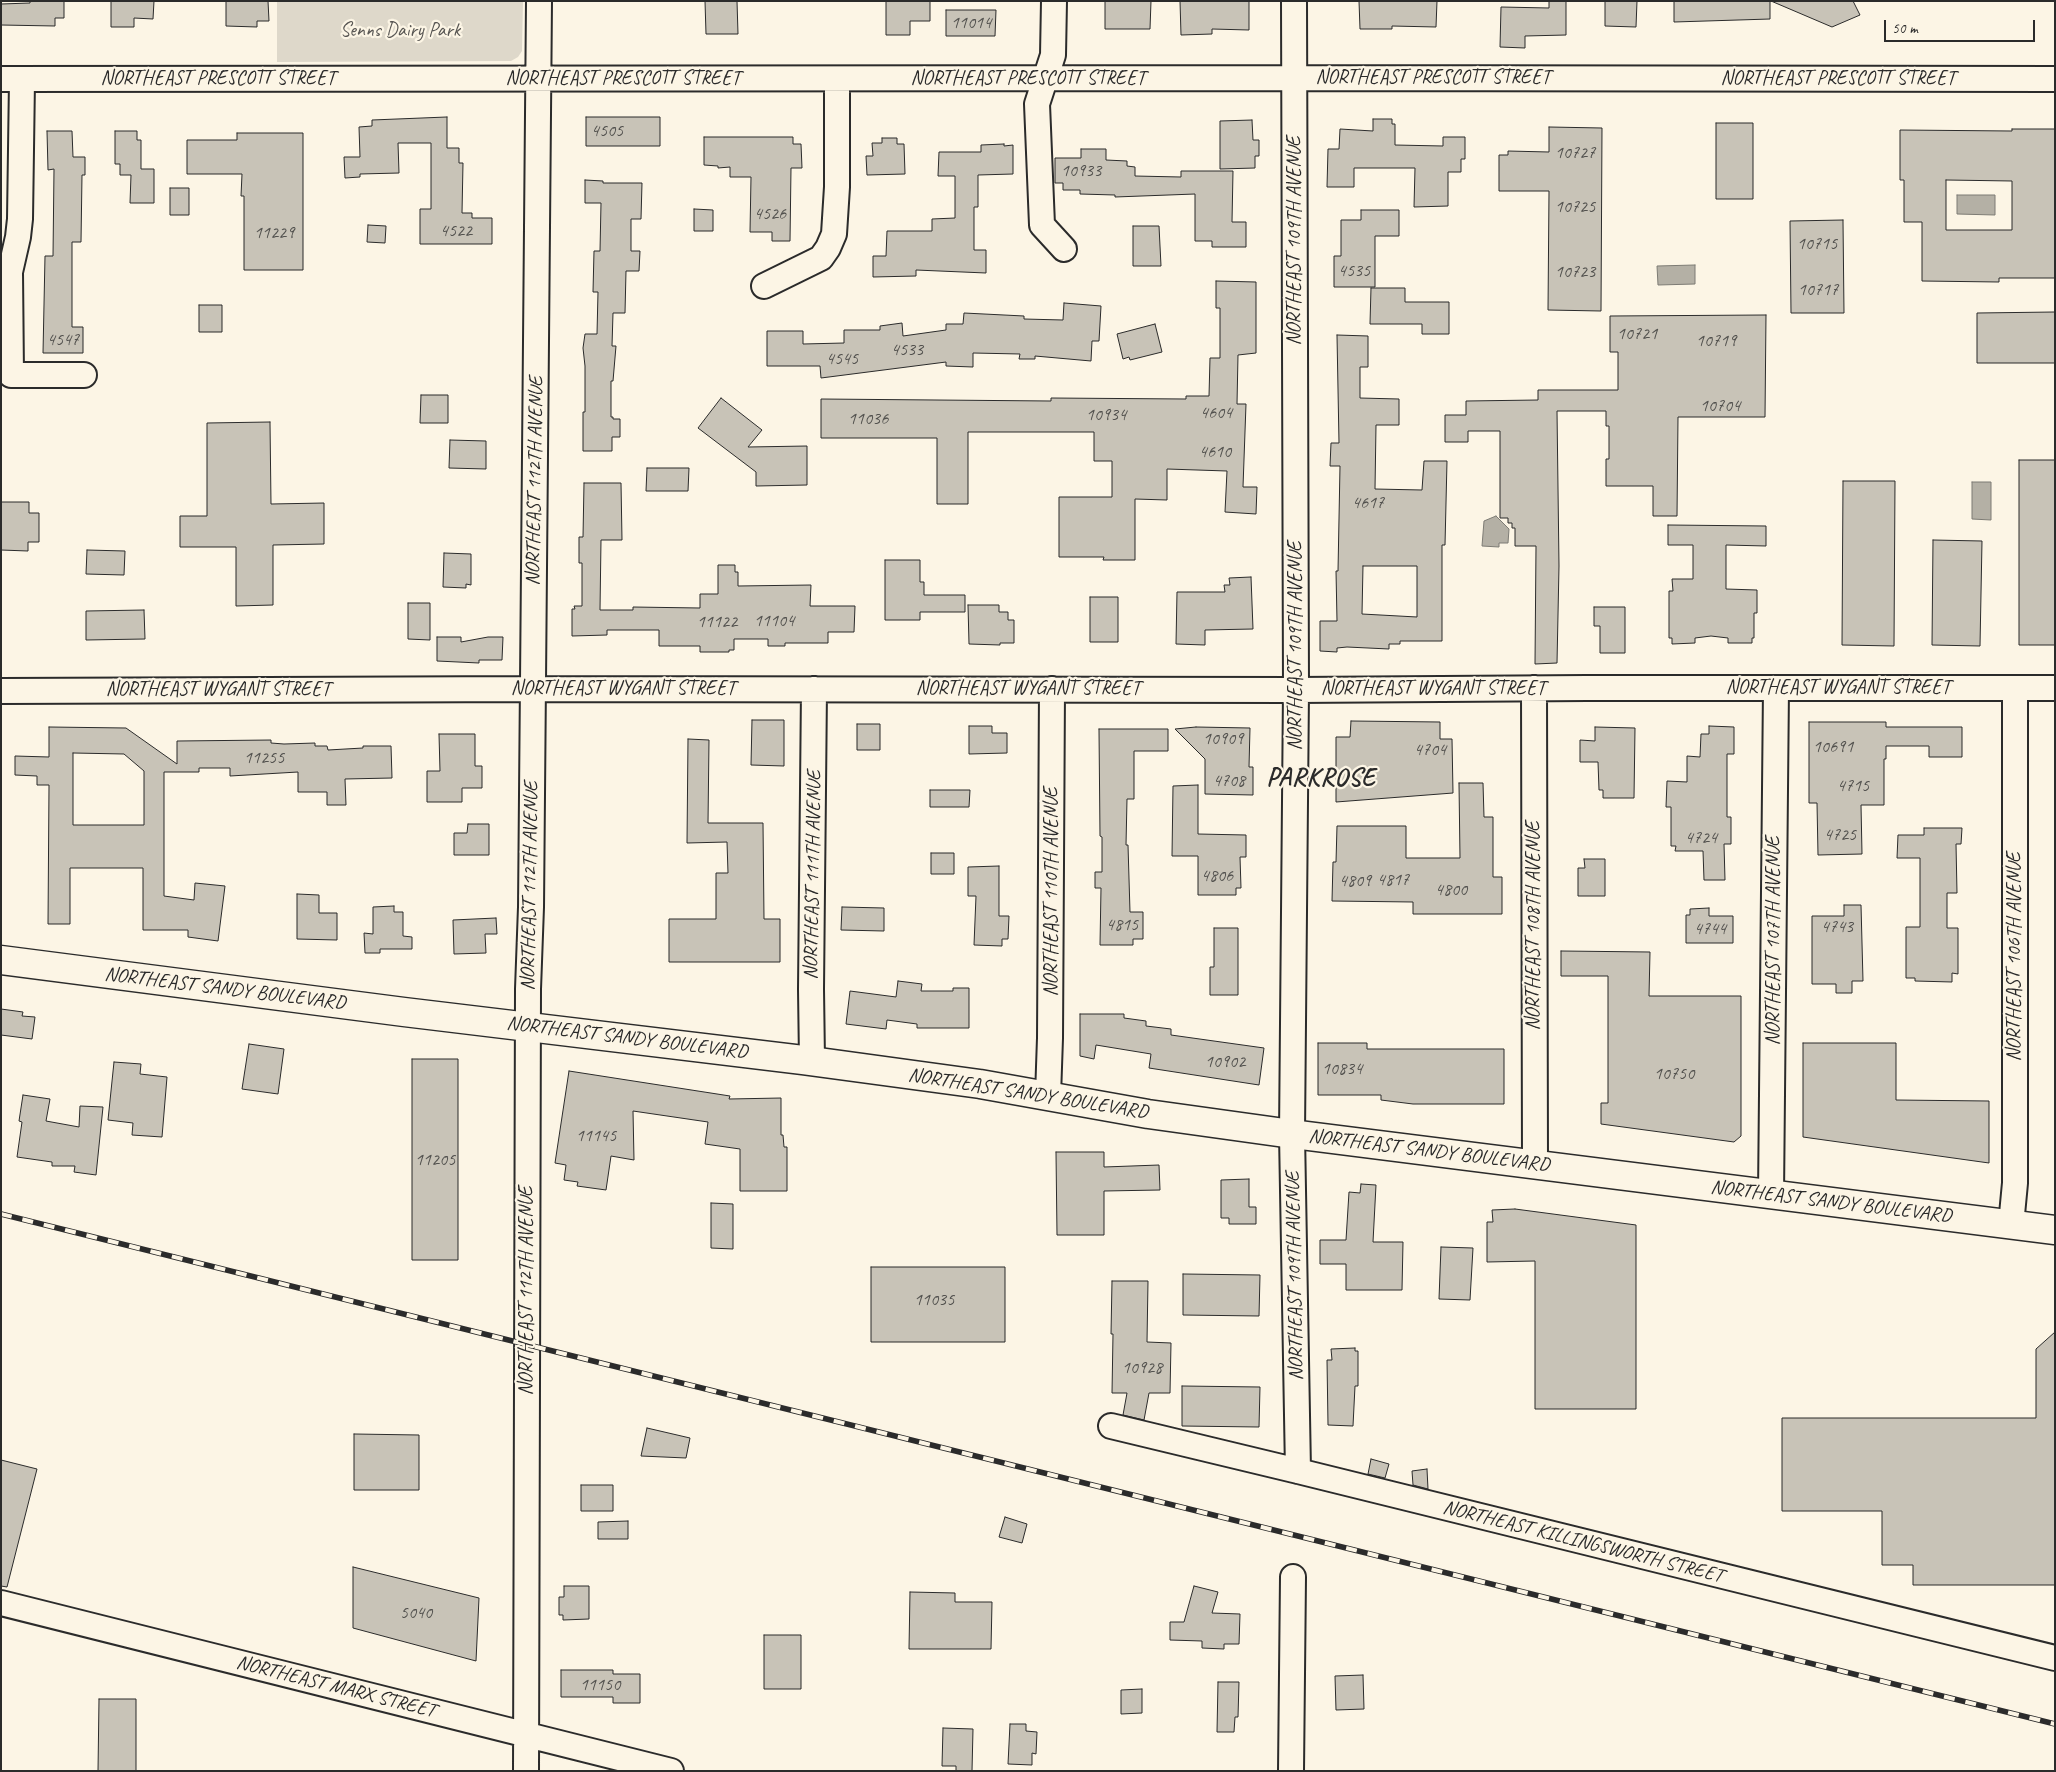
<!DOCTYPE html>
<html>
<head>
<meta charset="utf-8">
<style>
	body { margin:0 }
	#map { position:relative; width:2056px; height:1772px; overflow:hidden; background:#fcf5e5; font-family:Caveat,sans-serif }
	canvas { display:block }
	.frame { position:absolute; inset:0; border:2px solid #2b2b2b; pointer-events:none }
	.scale { position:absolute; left:1884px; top:20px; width:151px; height:22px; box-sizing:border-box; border:2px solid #2b2b2b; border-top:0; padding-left:6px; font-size:15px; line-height:18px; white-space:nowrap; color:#2b2b2b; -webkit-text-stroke:4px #fcf5e5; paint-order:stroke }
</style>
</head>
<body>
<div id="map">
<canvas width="2056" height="1772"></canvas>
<div class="frame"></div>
<div class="scale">50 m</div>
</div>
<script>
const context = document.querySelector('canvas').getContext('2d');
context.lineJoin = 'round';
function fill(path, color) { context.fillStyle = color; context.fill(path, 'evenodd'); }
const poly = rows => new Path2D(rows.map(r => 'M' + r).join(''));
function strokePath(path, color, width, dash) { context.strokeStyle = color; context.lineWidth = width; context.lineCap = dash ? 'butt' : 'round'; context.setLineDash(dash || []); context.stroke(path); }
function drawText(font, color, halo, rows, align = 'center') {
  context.font = font + ' Caveat,sans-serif'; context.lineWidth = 4.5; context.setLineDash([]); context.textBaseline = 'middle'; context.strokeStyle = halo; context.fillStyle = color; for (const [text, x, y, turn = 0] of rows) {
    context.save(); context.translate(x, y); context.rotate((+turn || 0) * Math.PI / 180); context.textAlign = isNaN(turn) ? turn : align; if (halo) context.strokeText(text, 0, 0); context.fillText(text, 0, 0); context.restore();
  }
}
const green = poly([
	[277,1,523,1,522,51,518,57,511,61,277,62]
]);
const water = poly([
	[1957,195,1995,195,1995,215,1957,214,1957,195],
	[1695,265,1695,284,1658,285,1657,266,1695,265],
	[1972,482,1991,482,1991,520,1972,519,1972,482],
	[1496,516,1509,529,1508,543,1499,543,1499,547,1482,546,1484,521,1496,516]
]);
const building = poly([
	[30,1,64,1,64,18,55,18,55,26,1,25,1,4,30,3,30,1],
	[111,1,154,1,153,19,134,18,134,27,111,27,111,1],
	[226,1,268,1,269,21,257,21,257,27,226,26,226,1],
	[705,1,737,1,738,34,706,34,705,1],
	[886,1,930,1,930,21,910,21,910,35,886,35,886,1],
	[1105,1,1151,1,1150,29,1105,29,1105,1],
	[1180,1,1249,1,1249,30,1212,29,1212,34,1181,35,1180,1],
	[1359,1,1437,1,1436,27,1392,26,1392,29,1360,29,1359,1],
	[1549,1,1566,1,1566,35,1525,36,1525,48,1500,47,1501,7,1549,8,1549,1],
	[1605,1,1637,1,1636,27,1605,26,1605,1],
	[1674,1,1770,1,1770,19,1674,22,1674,1],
	[1771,1,1853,1,1860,15,1832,27,1771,1],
	[946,10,996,10,995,36,946,36,946,10],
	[447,117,447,148,459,148,459,163,463,163,462,213,472,213,472,218,492,218,492,244,420,244,420,209,431,209,431,143,398,143,399,173,360,174,360,177,345,178,344,157,360,157,359,127,372,126,372,120,447,117],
	[586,117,660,117,660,146,586,146,586,117],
	[1373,119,1392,119,1392,124,1395,124,1395,145,1443,146,1443,137,1465,137,1465,159,1461,159,1461,172,1448,172,1448,206,1414,207,1415,168,1354,168,1354,187,1327,187,1328,149,1339,149,1340,129,1373,131,1373,119],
	[1252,120,1253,140,1259,140,1259,156,1255,156,1255,168,1220,169,1220,121,1252,120],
	[1716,123,1753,123,1753,199,1716,199,1716,123],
	[1549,127,1602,128,1601,311,1548,310,1549,191,1499,191,1499,155,1508,155,1508,151,1549,152,1549,127],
	[2012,129,2055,129,2055,278,1999,278,1999,282,1922,281,1922,222,1904,222,1904,180,1900,180,1900,130,2012,131,2012,129],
	[1946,180,2012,181,2012,230,1946,230,1946,180],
	[47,131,72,131,73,157,85,157,85,175,82,175,81,242,72,242,72,327,83,327,83,353,43,353,45,256,53,256,54,169,48,170,47,131],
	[115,131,137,131,137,140,141,140,141,169,154,169,154,203,130,203,131,175,120,175,120,164,115,164,115,131],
	[237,133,303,133,303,270,244,270,244,196,241,196,242,174,187,174,187,140,237,140,237,133],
	[704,137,793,137,793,144,801,144,802,168,791,168,790,241,772,241,772,232,750,232,751,177,730,177,730,167,718,168,718,166,704,165,704,137],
	[882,138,897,138,897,144,904,144,905,174,867,175,866,156,873,156,872,143,882,143,882,138],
	[1004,144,1004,146,1013,145,1013,174,978,175,978,207,974,207,974,250,986,250,986,273,916,270,916,276,873,277,873,256,886,256,887,231,932,231,932,219,955,218,955,176,938,176,939,152,981,152,981,145,1004,144],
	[1081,149,1106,149,1106,160,1127,161,1127,166,1135,167,1135,176,1181,177,1181,171,1233,171,1232,222,1246,222,1246,247,1212,247,1212,241,1195,241,1195,194,1115,197,1115,195,1080,194,1080,190,1063,190,1063,183,1055,183,1055,158,1081,158,1081,149],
	[585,180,603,181,603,183,642,183,641,219,631,219,631,251,640,251,639,271,626,271,625,313,613,313,612,346,616,346,613,381,611,381,611,417,613,417,613,419,620,419,620,437,612,437,612,451,583,451,583,412,585,412,585,366,583,348,585,334,597,334,598,292,593,292,594,251,600,251,601,203,585,203,585,180],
	[170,188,189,188,189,215,170,215,170,188],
	[694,209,713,210,713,231,694,231,694,209],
	[1361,210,1399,210,1399,236,1375,236,1375,287,1334,287,1334,256,1341,256,1341,220,1361,220,1361,210],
	[1843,220,1844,313,1791,313,1790,221,1843,220],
	[368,225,386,226,385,243,367,242,368,225],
	[1133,226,1159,226,1161,266,1133,266,1133,226],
	[1216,281,1256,282,1256,353,1238,355,1237,404,1246,404,1243,487,1257,487,1256,514,1225,512,1227,471,1167,469,1167,500,1135,499,1135,560,1103,560,1104,557,1059,557,1059,497,1112,497,1112,461,1094,461,1094,432,968,432,968,504,937,504,937,438,821,438,821,399,1051,401,1051,398,1186,399,1186,396,1209,396,1210,358,1220,358,1220,308,1216,308,1216,281],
	[1371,288,1405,288,1405,302,1449,302,1449,334,1422,334,1422,324,1370,324,1371,288],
	[1064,303,1101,306,1099,341,1092,341,1091,361,1035,356,1035,359,1019,359,1020,354,973,353,973,367,946,366,946,362,821,378,820,366,767,366,767,331,803,331,803,344,844,343,844,330,880,330,880,326,902,323,903,336,946,330,946,324,963,324,964,313,1024,316,1024,319,1063,320,1064,303],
	[199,305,222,305,222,332,199,332,199,305],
	[2055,312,2055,363,1977,363,1977,313,2055,312],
	[1766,315,1765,417,1678,417,1677,516,1653,516,1653,486,1606,486,1606,459,1609,459,1609,426,1606,426,1606,411,1557,411,1559,566,1557,663,1535,664,1536,546,1515,546,1515,528,1512,528,1512,523,1508,523,1508,518,1500,518,1500,431,1468,431,1468,442,1445,442,1445,415,1466,415,1466,401,1538,400,1538,390,1618,390,1618,352,1610,352,1610,316,1766,315],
	[1155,324,1162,352,1130,360,1129,357,1123,359,1117,334,1155,324],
	[1337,335,1368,336,1368,367,1360,367,1360,398,1399,399,1399,425,1376,425,1375,489,1422,490,1424,461,1447,461,1445,545,1442,545,1442,641,1400,641,1400,644,1389,644,1389,649,1347,647,1337,648,1337,652,1320,651,1320,621,1337,621,1336,571,1338,571,1340,466,1330,466,1331,443,1339,443,1337,335],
	[1363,566,1417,566,1417,617,1362,614,1363,566],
	[421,395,448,395,448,423,420,423,421,395],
	[721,398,762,430,748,447,807,446,807,485,756,486,756,472,698,428,721,398],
	[270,422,271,504,324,503,324,544,273,545,273,605,236,606,236,547,180,547,180,516,207,516,207,423,270,422],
	[450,440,486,441,486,469,449,468,450,440],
	[2019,460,2055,460,2055,645,2019,645,2019,460],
	[647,468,689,468,688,491,646,491,647,468],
	[1843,481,1895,481,1894,646,1842,645,1843,481],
	[584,483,621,483,622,540,601,540,600,610,633,610,633,607,700,608,700,594,718,594,718,565,735,565,735,572,738,572,738,586,811,585,810,606,855,606,854,632,828,632,828,643,785,643,785,646,768,646,768,639,734,639,734,650,729,650,729,652,700,652,700,646,659,646,659,630,607,630,607,635,572,636,572,609,575,609,574,606,582,606,582,563,579,563,579,537,583,537,584,483],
	[1,502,29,502,29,513,39,513,39,542,28,542,28,551,1,550,1,502],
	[1668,525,1766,526,1766,546,1726,545,1726,589,1757,590,1757,613,1754,613,1754,638,1752,638,1752,643,1728,643,1728,638,1711,636,1695,638,1695,643,1672,644,1672,638,1669,638,1669,591,1673,591,1672,579,1693,579,1693,545,1668,545,1668,525],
	[1933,540,1982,541,1980,646,1932,645,1933,540],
	[87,550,125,551,124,575,86,574,87,550],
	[444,553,471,554,471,585,466,584,466,588,443,587,444,553],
	[885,560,920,560,920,582,924,582,924,595,965,595,965,612,920,612,920,620,885,620,885,560],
	[1251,577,1253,629,1205,630,1205,645,1176,644,1177,592,1225,592,1224,585,1230,585,1229,578,1251,577],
	[1090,597,1118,597,1118,642,1090,642,1090,597],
	[408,603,430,603,430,640,408,639,408,603],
	[968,605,999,605,999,612,1008,612,1008,620,1014,620,1014,643,1000,643,1000,645,969,644,968,605],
	[1594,607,1625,607,1625,653,1600,653,1600,626,1594,626,1594,607],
	[144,610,145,639,86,640,86,611,144,610],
	[437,637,461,637,461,642,488,637,503,637,502,660,479,660,479,663,437,661,437,637],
	[752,720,784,720,784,766,751,765,752,720],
	[1351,721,1440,722,1440,739,1452,739,1453,793,1336,802,1336,737,1350,737,1351,721],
	[1809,722,1886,722,1886,727,1962,727,1962,757,1929,757,1929,746,1886,746,1886,759,1884,759,1884,805,1861,805,1862,854,1818,855,1817,803,1809,803,1809,722],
	[857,724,880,724,880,750,857,750,857,724],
	[969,726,992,726,992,733,1007,733,1007,753,969,754,969,726],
	[1709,726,1734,727,1734,754,1727,754,1727,817,1731,817,1731,844,1724,844,1725,880,1704,880,1703,851,1675,851,1676,846,1671,846,1671,807,1666,807,1667,781,1687,782,1687,756,1700,757,1701,734,1709,734,1709,726],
	[49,727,126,728,177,764,177,741,271,740,271,743,284,744,315,743,315,746,327,746,328,750,363,748,363,746,391,746,392,778,345,779,346,805,327,805,327,792,298,792,298,772,230,776,230,768,199,768,199,772,164,772,164,896,194,900,195,883,225,886,218,941,188,937,188,930,143,930,143,868,70,868,70,924,48,924,49,785,37,785,37,776,15,775,15,756,49,757,49,727],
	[73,753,124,754,144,771,144,825,73,825,73,753],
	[1196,727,1250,728,1249,767,1253,767,1253,795,1205,794,1205,759,1175,729,1196,727],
	[1595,727,1635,728,1634,798,1603,798,1603,790,1599,790,1598,762,1580,762,1580,740,1595,741,1595,727],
	[1099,729,1168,729,1168,751,1134,751,1134,799,1127,799,1126,845,1128,845,1130,912,1143,912,1143,939,1133,939,1133,945,1100,945,1101,888,1095,888,1095,872,1102,872,1102,837,1100,836,1099,729],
	[439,734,475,734,475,766,482,766,482,788,462,788,462,802,427,802,427,771,440,771,439,734],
	[688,739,709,740,708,823,763,823,764,919,780,919,780,962,669,962,669,919,716,919,716,873,728,873,727,842,687,843,688,739],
	[1459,783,1483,783,1484,817,1493,817,1493,877,1502,877,1502,914,1413,914,1413,902,1332,901,1333,862,1336,862,1337,826,1406,826,1406,858,1460,858,1459,783],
	[1198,785,1198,834,1246,835,1246,857,1240,857,1241,888,1236,888,1236,895,1198,895,1198,856,1172,856,1173,786,1198,785],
	[930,790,970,790,969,807,930,807,930,790],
	[468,824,489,824,489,855,454,855,454,833,467,833,468,824],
	[1924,828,1962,828,1961,844,1956,844,1957,893,1947,893,1947,928,1958,928,1958,974,1952,973,1952,982,1915,981,1915,978,1906,978,1906,927,1920,927,1920,858,1897,858,1898,835,1924,835,1924,828],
	[931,853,954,853,954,874,931,874,931,853],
	[1584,859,1605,859,1605,896,1578,896,1578,868,1585,868,1584,859],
	[999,866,999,916,1009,916,1008,939,1002,939,1002,946,974,945,976,896,968,896,968,867,999,866],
	[297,894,319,895,319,913,337,913,337,940,297,939,297,894],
	[1844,905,1861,905,1863,981,1852,981,1852,993,1836,993,1836,984,1812,984,1812,916,1844,916,1844,905],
	[394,906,394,912,403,912,403,936,412,937,412,949,380,949,380,953,365,953,364,933,373,934,373,907,394,906],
	[842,907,884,908,884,931,841,930,842,907],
	[1709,908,1709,916,1733,916,1733,943,1686,943,1686,915,1690,915,1690,909,1709,908],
	[496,918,497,934,485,934,486,953,454,954,453,920,496,918],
	[1214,928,1238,928,1238,995,1210,995,1210,967,1214,967,1214,928],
	[1561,951,1650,952,1649,996,1741,996,1741,1136,1734,1142,1601,1124,1601,1103,1608,1103,1608,976,1561,976,1561,951],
	[898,981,922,984,921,991,953,991,953,988,969,988,969,1028,917,1028,917,1024,887,1020,886,1029,846,1024,850,991,896,997,898,981],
	[1,1009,23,1012,22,1016,35,1017,32,1039,1,1035,1,1009],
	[1080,1014,1124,1014,1124,1018,1146,1021,1146,1026,1171,1029,1171,1035,1264,1048,1259,1085,1149,1068,1151,1054,1096,1045,1094,1059,1080,1056,1080,1014],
	[1318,1043,1367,1043,1367,1049,1504,1049,1504,1104,1413,1104,1381,1100,1381,1095,1318,1095,1318,1043],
	[1803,1043,1896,1043,1896,1100,1989,1101,1989,1163,1803,1137,1803,1043],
	[249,1044,284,1049,278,1094,242,1089,249,1044],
	[412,1059,458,1059,458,1260,412,1260,412,1059],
	[114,1062,141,1064,140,1074,167,1077,162,1137,132,1135,133,1123,108,1120,114,1062],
	[569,1071,730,1096,729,1099,781,1098,781,1135,783,1135,784,1147,787,1147,787,1191,740,1191,740,1149,705,1144,708,1122,633,1111,634,1160,611,1156,606,1190,577,1186,578,1182,564,1180,566,1165,555,1163,569,1071],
	[23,1095,50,1099,46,1121,79,1127,80,1106,103,1107,96,1175,74,1172,75,1166,52,1166,52,1162,17,1157,22,1122,19,1121,23,1095],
	[1056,1152,1104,1152,1104,1167,1159,1165,1160,1190,1104,1191,1104,1235,1057,1235,1056,1152],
	[1249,1179,1249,1207,1256,1207,1256,1224,1229,1224,1229,1218,1221,1218,1221,1180,1249,1179],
	[1361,1184,1376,1185,1373,1242,1403,1242,1402,1290,1346,1290,1346,1264,1320,1264,1320,1240,1346,1240,1349,1192,1360,1193,1361,1184],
	[711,1203,733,1204,733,1249,711,1248,711,1203],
	[1515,1209,1636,1225,1636,1409,1535,1409,1535,1261,1487,1262,1487,1222,1493,1222,1492,1210,1515,1209],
	[1441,1247,1473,1248,1470,1300,1439,1299,1441,1247],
	[871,1267,1005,1267,1005,1342,871,1342,871,1267],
	[1183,1274,1260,1275,1259,1316,1183,1315,1183,1274],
	[1112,1281,1148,1281,1147,1342,1171,1343,1170,1393,1149,1393,1144,1420,1123,1415,1127,1393,1112,1393,1113,1334,1111,1334,1112,1281],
	[2055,1332,2055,1585,1913,1585,1913,1565,1882,1565,1882,1511,1782,1511,1782,1418,2036,1418,2036,1349,2055,1332],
	[1355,1348,1355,1351,1358,1351,1358,1386,1355,1386,1353,1426,1328,1425,1327,1360,1332,1360,1331,1349,1355,1348],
	[1182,1386,1260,1387,1259,1427,1182,1426,1182,1386],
	[647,1428,690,1438,686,1458,641,1456,647,1428],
	[354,1434,419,1435,419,1490,354,1490,354,1434],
	[1371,1459,1389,1464,1385,1478,1368,1474,1371,1459],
	[1,1460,37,1469,7,1587,1,1586,1,1460],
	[1427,1469,1428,1489,1413,1485,1412,1471,1427,1469],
	[581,1485,613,1485,613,1511,581,1511,581,1485],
	[1005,1517,1027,1524,1022,1543,999,1537,1005,1517],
	[628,1521,628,1539,598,1539,598,1522,628,1521],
	[353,1567,479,1598,476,1661,353,1628,353,1567],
	[564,1586,589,1586,589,1619,563,1620,563,1615,559,1615,559,1597,564,1597,564,1586],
	[1194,1586,1218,1592,1212,1613,1240,1614,1239,1644,1224,1644,1224,1649,1202,1648,1202,1641,1170,1640,1170,1622,1184,1622,1194,1586],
	[910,1592,955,1593,955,1602,992,1602,991,1649,909,1649,910,1592],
	[764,1635,801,1635,801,1689,764,1689,764,1635],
	[561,1670,613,1670,613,1674,640,1674,640,1703,613,1703,613,1697,561,1697,561,1670],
	[1363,1675,1364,1709,1336,1710,1335,1676,1363,1675],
	[1218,1682,1239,1682,1238,1717,1235,1717,1234,1732,1217,1732,1218,1682],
	[1142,1689,1142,1713,1121,1714,1121,1690,1142,1689],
	[99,1699,136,1699,136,1771,98,1771,99,1699],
	[1010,1724,1026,1724,1026,1731,1037,1732,1036,1754,1032,1753,1032,1765,1008,1764,1010,1724],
	[943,1728,973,1729,972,1771,956,1771,956,1766,942,1766,943,1728]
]);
const minor = poly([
	[1054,1,1053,55,1037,104,1042,225,1064,249],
	[1294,1,1296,690,1292,1134,1298,1471],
	[1,79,1295,78,2055,79],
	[22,80,20,219,18,237,10,272,11,375,84,375],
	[764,286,821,258,828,248,834,234,837,187,837,80],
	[1534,688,1535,1164],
	[1,691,532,689,1296,690,1587,688,2055,688],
	[812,1061,811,989,814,689],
	[1048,1096,1050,1038,1052,689],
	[1771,1195,1776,688],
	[2011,1225,2015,1183,2015,688],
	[1111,1426,1298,1471,2055,1658],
	[1,1603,671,1771],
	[526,1771,528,989,531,907,539,1],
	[1291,1771,1293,1577]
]);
const major = poly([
	[1,960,404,1012,803,1060,980,1084,1148,1114,1292,1134,2055,1230]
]);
const rail = poly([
	[1,1214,2055,1724]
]);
const numberNames = [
	["11014",971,23],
	["4505",607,131],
	["10727",1575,153],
	["10933",1081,171],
	["10725",1575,207],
	["4526",770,214],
	["4522",456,231],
	["11229",274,233],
	["10715",1817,244],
	["4535",1354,271],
	["10723",1575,272],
	["10717",1818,290],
	["10721",1637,334],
	["4547",63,340],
	["10719",1716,341],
	["4533",907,350],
	["4545",842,359],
	["10704",1720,406],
	["4604",1216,413],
	["10934",1106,415],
	["11036",868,419],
	["4610",1215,452],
	["4617",1368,503],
	["11104",774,621],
	["11122",717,622],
	["10909",1223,739],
	["10691",1833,747],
	["4704",1430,750],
	["11255",264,758],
	["4708",1229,781],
	["4715",1853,786],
	["4725",1840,835],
	["4724",1701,838],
	["4806",1217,876],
	["4817",1393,880],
	["4809",1355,881],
	["4800",1451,890],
	["4815",1122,925],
	["4743",1837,927],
	["4744",1710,929],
	["10902",1225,1062],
	["10834",1342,1069],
	["10750",1674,1074],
	["11145",596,1136],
	["11205",435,1160],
	["11035",934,1300],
	["10928",1142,1368],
	["5040",416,1613],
	["11150",600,1685]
];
const parkNames = [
	["Senns Dairy Park",400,31]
];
const streetNames = [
	["NORTHEAST PRESCOTT STREET",1433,78],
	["NORTHEAST PRESCOTT STREET",218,79],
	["NORTHEAST PRESCOTT STREET",623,79],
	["NORTHEAST PRESCOTT STREET",1028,79],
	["NORTHEAST PRESCOTT STREET",1838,79],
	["NORTHEAST 109TH AVENUE",1295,241,-90],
	["NORTHEAST 112TH AVENUE",535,481,-89],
	["NORTHEAST 109TH AVENUE",1296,646,-90],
	["NORTHEAST WYGANT STREET",1838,688],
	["NORTHEAST WYGANT STREET",623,689],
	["NORTHEAST WYGANT STREET",1028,689],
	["NORTHEAST WYGANT STREET",1433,689],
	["NORTHEAST WYGANT STREET",218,690],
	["NORTHEAST 111TH AVENUE",813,875,-89],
	["NORTHEAST 112TH AVENUE",530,886,-89],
	["NORTHEAST 110TH AVENUE",1052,892,-90],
	["NORTHEAST 108TH AVENUE",1534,926,-90],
	["NORTHEAST 107TH AVENUE",1774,941,-90],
	["NORTHEAST 106TH AVENUE",2015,957,-90],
	["NORTHEAST SANDY BOULEVARD",225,989,7],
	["NORTHEAST SANDY BOULEVARD",627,1038,7],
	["NORTHEAST SANDY BOULEVARD",1028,1094,9],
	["NORTHEAST SANDY BOULEVARD",1429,1151,7],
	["NORTHEAST SANDY BOULEVARD",1831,1202,7],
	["NORTHEAST 109TH AVENUE",1295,1276,-91],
	["NORTHEAST 112TH AVENUE",527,1291,-90],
	["NORTHEAST KILLINGSWORTH STREET",1583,1542,14],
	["NORTHEAST MARX STREET",336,1687,14]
];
const districtNames = [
	["PARKROSE",1321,778]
];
fill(green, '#ded8ca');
fill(water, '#b4b0a5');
strokePath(water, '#7d7b74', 1);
fill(building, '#c8c3b7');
strokePath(building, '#2b2b2b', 1);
strokePath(minor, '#2b2b2b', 28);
strokePath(major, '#2b2b2b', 31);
strokePath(minor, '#fcf5e5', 24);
strokePath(major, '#fcf5e5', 28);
strokePath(rail, '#2b2b2b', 5.5);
strokePath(rail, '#fcf5e5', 4, [11]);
drawText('18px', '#52514e', null, numberNames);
drawText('20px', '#585653', '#fcf5e5', parkNames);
drawText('20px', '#2b2b2b', '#fcf5e5', streetNames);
context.letterSpacing = '1px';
drawText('bold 25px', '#2b2b2b', '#fcf5e5', districtNames);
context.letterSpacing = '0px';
</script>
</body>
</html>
